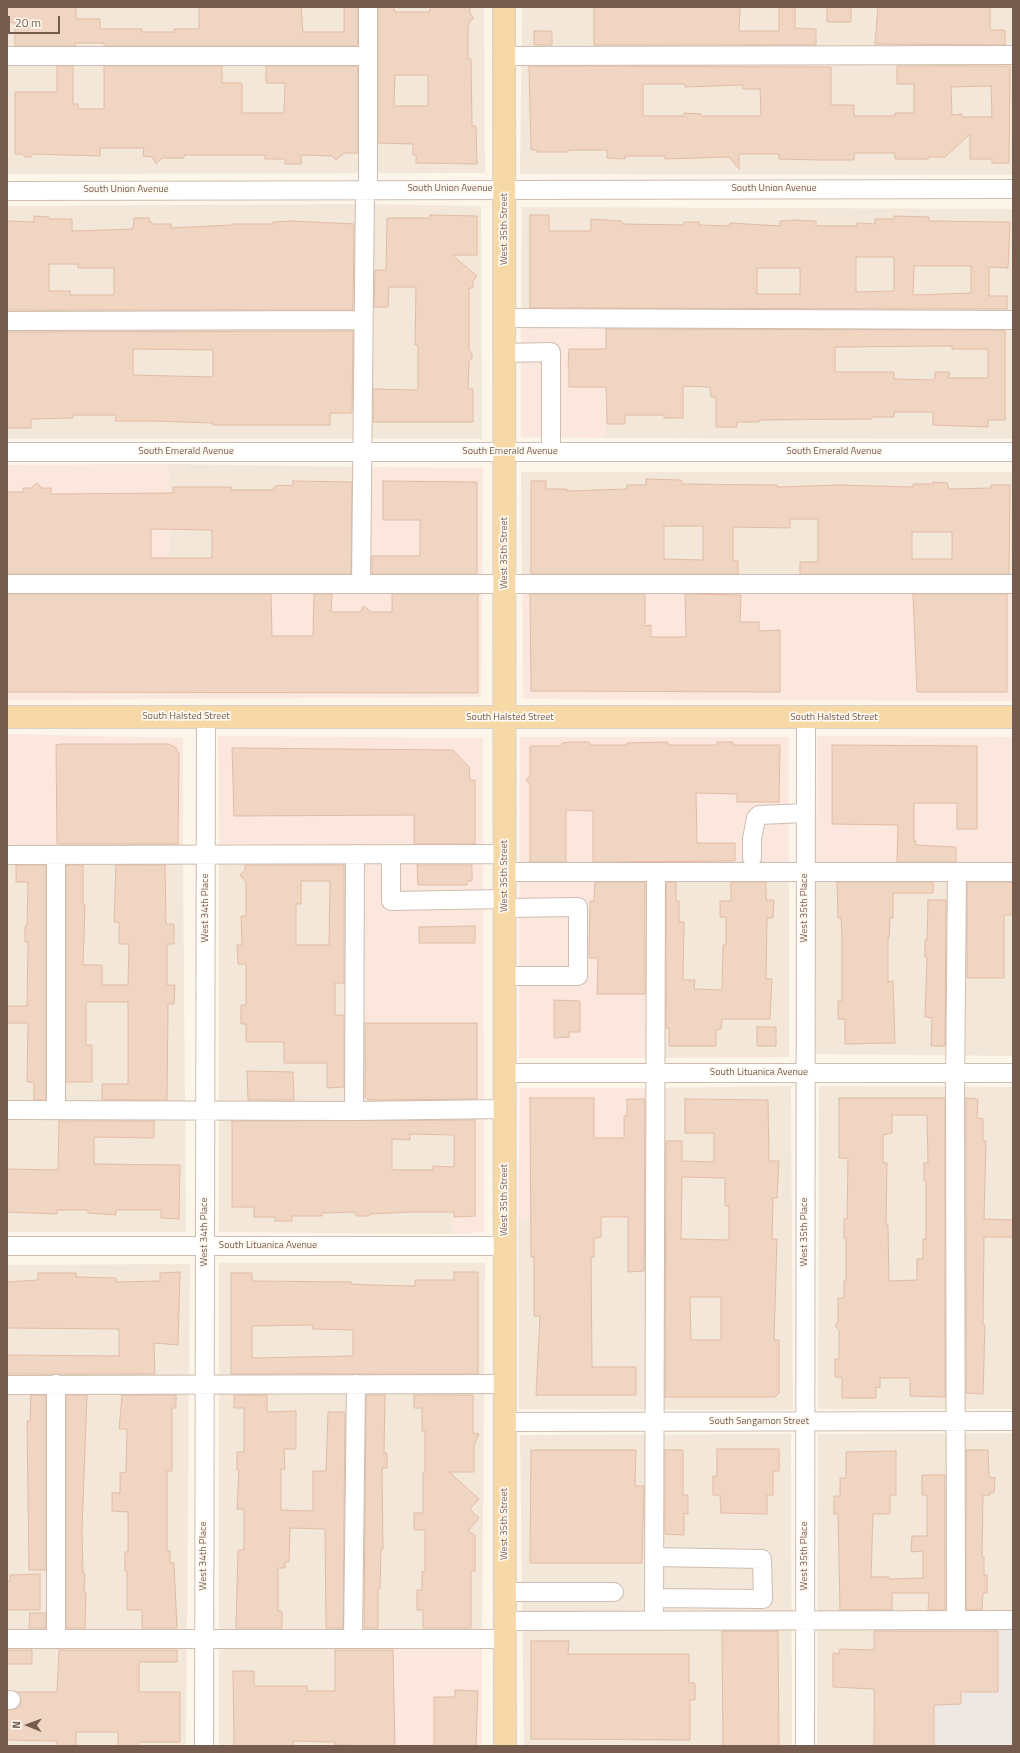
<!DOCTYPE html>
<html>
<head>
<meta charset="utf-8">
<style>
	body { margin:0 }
	#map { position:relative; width:1020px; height:1753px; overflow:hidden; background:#fcf5ea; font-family:"Titillium Web",sans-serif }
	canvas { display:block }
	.frame { position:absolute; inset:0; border:8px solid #765c4e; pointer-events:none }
	.north { position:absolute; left:8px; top:1705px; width:40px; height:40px; -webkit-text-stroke:3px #fef9f0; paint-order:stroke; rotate:271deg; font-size:11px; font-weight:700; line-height:16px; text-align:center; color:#765c4e }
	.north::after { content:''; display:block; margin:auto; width:14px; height:18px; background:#765c4e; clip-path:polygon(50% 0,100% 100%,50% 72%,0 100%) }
	.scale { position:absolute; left:8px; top:16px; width:52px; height:18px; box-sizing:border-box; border:2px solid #765c4e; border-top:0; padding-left:5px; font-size:12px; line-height:14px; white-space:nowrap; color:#765c4e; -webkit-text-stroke:3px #fef9f0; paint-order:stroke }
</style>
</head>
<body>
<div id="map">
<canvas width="1020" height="1753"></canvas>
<div class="frame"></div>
<div class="north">N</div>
<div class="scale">20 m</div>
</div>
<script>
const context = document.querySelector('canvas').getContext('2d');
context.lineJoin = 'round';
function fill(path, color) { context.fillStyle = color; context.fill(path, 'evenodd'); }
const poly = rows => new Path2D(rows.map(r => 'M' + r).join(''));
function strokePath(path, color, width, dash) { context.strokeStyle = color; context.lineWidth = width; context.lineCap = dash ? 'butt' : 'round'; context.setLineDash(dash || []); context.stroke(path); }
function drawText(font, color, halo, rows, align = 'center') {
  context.font = font + ' "Titillium Web",sans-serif'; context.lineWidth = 3.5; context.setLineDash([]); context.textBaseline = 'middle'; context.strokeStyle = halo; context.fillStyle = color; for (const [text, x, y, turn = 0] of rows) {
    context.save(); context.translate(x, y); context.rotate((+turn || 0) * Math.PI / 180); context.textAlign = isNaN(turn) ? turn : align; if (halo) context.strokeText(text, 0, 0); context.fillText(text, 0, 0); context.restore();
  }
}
const residential = poly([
	[7,7,484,7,485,173,7,174],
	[522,7,1013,7,1013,175,520,174],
	[364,204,481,206,482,439,7,439,7,206],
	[522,207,1013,209,1013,439,606,438,604,319,521,318],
	[169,464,362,467,361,584,168,584],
	[521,472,1013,472,1013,584,522,584],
	[183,854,186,1232,7,1232,7,856],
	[219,854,355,854,453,1109,453,1234,219,1232],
	[656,872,789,872,789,1057,655,1058],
	[816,872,1013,872,1013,1056,815,1054],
	[791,1086,793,1410,519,1409,518,1219,655,1219,655,1088],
	[819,1086,1013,1087,1013,1409,818,1409],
	[219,1263,485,1263,482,1639,353,1746,219,1746],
	[190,1264,186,1746,7,1746,7,1265],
	[1013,1433,1013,1620,872,1620,873,1746,817,1746,818,1434],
	[791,1434,792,1746,524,1746,520,1435]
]);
const commercial = poly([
	[521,318,604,319,606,438,521,437],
	[169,464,168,583,361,584,362,467,483,468,481,697,7,700,7,465],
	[522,584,1013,584,1013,701,523,699],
	[7,734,183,738,183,854,7,856],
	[218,736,483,738,484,1232,453,1234,452,1110,354,1111,355,854,219,854],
	[817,736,1013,737,1013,872,816,872],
	[520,737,789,737,789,872,656,872,655,1058,519,1058],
	[520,1088,655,1088,655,1219,518,1219],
	[353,1639,482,1639,482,1746,353,1746]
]);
const industrial = poly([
	[872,1620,1013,1620,1013,1746,873,1746]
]);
const building = poly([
	[7,7,76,7,76,19,100,19,100,29,142,29,142,32,174,32,174,29,199,29,199,7,301,7,303,32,344,32,344,7,358,7,358,46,104,46,104,43,75,43,75,46,15,46,15,23,7,22,7,7],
	[378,7,394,7,394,11,397,12,430,12,430,7,470,7,470,14,474,18,469,22,468,28,468,59,471,59,472,126,476,126,477,164,416,163,416,155,413,155,413,144,378,143,378,7],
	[395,75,428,75,428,106,394,106,395,75],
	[594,7,740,7,739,31,779,31,779,7,795,7,795,28,816,29,816,45,594,45,594,7],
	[827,7,851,7,851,22,827,22,827,7],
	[878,7,990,7,990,30,1005,30,1005,45,877,44,875,44,878,7],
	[534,31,552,31,552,45,534,45,534,31],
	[57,66,73,66,73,104,78,104,78,109,104,109,104,66,222,66,222,83,242,83,242,113,284,113,285,83,266,83,266,66,358,66,358,153,344,153,336,160,332,156,301,155,301,164,285,164,285,159,265,159,265,155,184,155,184,158,162,158,156,164,152,157,143,156,144,148,100,148,100,156,33,154,31,157,25,157,22,154,15,154,15,92,57,92,57,66],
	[529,66,831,67,831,105,854,105,854,116,895,116,895,113,914,113,914,84,897,84,897,66,1010,66,1009,163,992,163,992,159,970,159,970,134,945,157,929,157,928,159,895,159,895,153,854,153,854,160,819,160,779,159,779,154,739,154,739,169,729,157,665,159,665,156,625,156,625,159,607,158,607,150,568,150,568,152,537,152,537,150,531,150,529,66],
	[643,84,685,84,685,87,743,85,743,89,760,89,761,116,701,116,701,114,684,113,684,116,643,116,643,84],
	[991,86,992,117,962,117,962,114,952,115,951,87,991,86],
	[430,215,477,216,477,255,452,255,477,276,473,281,473,288,469,288,469,350,472,353,472,358,469,361,468,389,473,389,473,422,373,422,373,389,418,390,418,345,415,345,416,287,389,287,388,307,374,307,375,270,386,270,387,218,430,218,430,215],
	[530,215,549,215,549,231,591,231,591,219,621,221,623,224,684,225,684,222,699,222,699,225,729,226,730,223,780,226,780,221,794,220,816,221,816,226,857,226,857,223,875,224,875,219,894,219,894,216,929,217,929,221,1010,222,1008,268,989,267,989,296,1007,296,1007,309,530,308,530,215],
	[856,257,894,257,894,291,856,292,856,257],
	[914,266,971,266,971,293,913,295,914,266],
	[757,268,800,268,800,294,757,294,757,268],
	[34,216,49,217,49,219,72,219,72,231,133,229,134,218,149,218,149,222,152,222,152,224,171,224,171,228,232,225,232,224,273,224,273,222,293,221,354,224,353,310,7,310,7,221,34,222,34,216],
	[49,264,78,264,78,268,114,268,114,295,70,295,70,291,49,291,49,264],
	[606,329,1005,330,1005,420,988,420,988,427,933,425,933,412,894,412,894,417,872,417,872,419,759,420,759,422,737,422,737,427,716,427,716,397,711,397,710,387,683,386,683,418,664,418,664,415,625,415,625,424,607,424,606,387,569,387,569,367,568,367,569,349,606,349,606,329],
	[952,346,952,349,988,349,988,378,949,378,949,372,935,372,935,379,933,380,894,379,894,372,835,372,835,347,952,346],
	[353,331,352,413,330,413,330,425,213,425,213,423,151,421,115,421,116,415,73,415,73,418,31,419,31,428,7,428,7,332,353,331],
	[133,349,213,350,213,377,133,375,133,349],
	[646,479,681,480,682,484,777,485,777,487,839,485,913,487,913,484,933,484,933,482,947,483,949,489,991,488,991,485,1010,485,1009,574,800,574,800,562,818,562,818,519,790,519,790,528,733,527,733,561,738,561,738,574,531,574,531,481,546,481,546,489,567,489,567,491,627,489,627,485,646,485,646,479],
	[664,526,703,526,703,560,664,559,664,526],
	[912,532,952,532,952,559,912,559,912,532],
	[293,481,352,482,351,574,7,574,7,492,23,492,23,488,31,488,37,483,42,488,51,488,51,494,173,493,173,487,231,487,231,490,274,490,274,487,279,485,293,486,293,481],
	[151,529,212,530,212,558,151,558,151,529],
	[383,481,477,482,477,574,372,574,372,556,420,556,420,520,383,520,383,481],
	[7,594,271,594,272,636,313,636,314,594,332,594,331,612,360,612,364,606,371,612,392,612,392,594,478,594,478,693,7,692,7,594],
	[530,594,645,594,645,626,651,625,651,637,686,637,685,594,741,595,740,622,759,622,759,631,780,630,780,692,531,691,530,594],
	[913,594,1007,594,1007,692,917,692,913,594],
	[573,742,589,742,591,745,627,745,627,743,668,742,668,745,717,745,717,742,733,742,733,745,780,745,779,802,737,802,737,794,696,793,697,843,735,843,735,861,593,862,593,811,566,810,566,862,530,862,530,785,526,780,530,776,530,746,559,746,562,743,573,742],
	[61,744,169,744,176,748,179,754,178,844,57,844,56,745,61,744],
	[832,745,977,746,977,829,957,829,957,803,914,803,914,841,916,841,916,845,956,847,956,862,897,862,898,825,832,824,832,745],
	[232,748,453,750,469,767,470,780,475,780,475,844,414,844,414,815,234,816,232,748],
	[16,865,46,865,46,1100,34,1100,34,1082,27,1082,28,1023,7,1023,7,1006,27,1006,28,942,25,942,25,926,27,926,28,882,16,882,16,865],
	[66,865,83,865,83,905,85,905,83,965,102,965,102,985,128,985,129,944,119,944,119,922,114,922,116,865,165,865,166,924,174,924,174,944,167,944,167,985,175,985,174,1004,168,1004,167,1100,102,1100,102,1084,128,1084,128,1002,86,1002,86,1045,92,1045,92,1082,66,1082,66,865],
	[245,865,344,865,344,983,335,983,335,1015,344,1015,344,1087,327,1088,327,1063,284,1063,284,1042,246,1042,246,1024,241,1024,241,1005,246,1005,246,964,238,964,237,945,242,945,241,916,246,916,246,882,240,875,245,870,245,865],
	[301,881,330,881,329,945,296,945,296,904,301,904,301,881],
	[417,865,472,865,472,881,467,881,467,885,418,885,417,865],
	[595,882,645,882,645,994,597,994,598,958,589,958,590,901,594,901,595,882],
	[666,882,676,882,676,901,679,901,679,922,684,922,683,980,695,980,694,989,722,990,723,945,726,945,726,917,720,917,720,901,731,901,731,882,766,882,766,900,774,900,773,918,767,918,766,979,772,979,770,1019,722,1019,721,1029,716,1030,716,1046,669,1046,669,1028,666,1028,666,882],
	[837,882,933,882,933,893,893,893,893,918,890,918,889,938,888,938,888,982,893,981,895,1043,845,1044,845,1019,838,1019,838,1001,842,1001,842,938,841,918,838,918,837,882],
	[967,882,1013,882,1013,915,1004,915,1004,978,967,978,967,882],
	[928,900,946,900,945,1046,931,1046,932,1018,925,1017,927,957,925,957,925,940,927,940,928,900],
	[475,926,475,943,419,943,419,927,475,926],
	[554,1000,580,1001,580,1032,569,1032,569,1037,554,1038,554,1000],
	[365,1023,477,1023,477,1099,368,1100,365,1097,365,1023],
	[757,1027,776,1027,776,1046,757,1046,757,1027],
	[247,1071,293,1072,294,1100,248,1100,247,1071],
	[530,1098,594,1098,594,1138,624,1138,624,1116,627,1116,627,1099,645,1099,644,1271,628,1272,628,1217,601,1217,601,1237,594,1238,594,1257,591,1257,592,1367,636,1367,636,1395,536,1395,540,1316,534,1316,534,1257,531,1257,530,1098],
	[839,1098,945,1098,945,1397,910,1396,910,1378,880,1378,880,1388,876,1387,876,1398,842,1398,842,1377,835,1377,835,1359,839,1359,839,1330,835,1326,838,1322,838,1298,844,1298,844,1281,846,1281,846,1238,844,1238,844,1219,847,1219,848,1158,839,1158,839,1098],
	[892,1115,927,1115,928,1163,924,1163,924,1181,926,1181,926,1239,923,1239,923,1259,917,1259,917,1280,889,1281,888,1225,886,1225,887,1163,883,1163,883,1135,892,1133,892,1115],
	[966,1098,978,1099,977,1118,983,1119,983,1141,986,1141,984,1219,1013,1220,1013,1237,984,1237,983,1325,985,1325,983,1394,966,1393,966,1098],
	[685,1099,768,1100,769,1161,779,1161,777,1198,773,1198,772,1239,777,1239,774,1340,779,1340,779,1393,775,1397,665,1397,666,1141,682,1141,682,1161,714,1162,714,1133,685,1133,685,1099],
	[682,1177,725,1178,725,1206,729,1206,729,1240,681,1239,682,1177],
	[690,1297,721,1297,721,1340,691,1340,690,1297],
	[475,1120,475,1216,454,1217,454,1212,411,1212,370,1214,369,1216,357,1216,354,1212,322,1213,322,1216,292,1216,292,1221,275,1221,275,1217,254,1217,254,1207,232,1207,232,1121,475,1120],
	[410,1134,454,1135,454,1167,433,1166,433,1170,392,1170,392,1139,410,1140,410,1134],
	[59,1121,154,1121,154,1138,94,1137,94,1164,180,1165,179,1219,161,1218,161,1210,116,1210,116,1215,88,1213,88,1210,57,1210,57,1214,7,1212,7,1169,58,1170,59,1121],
	[180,1272,178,1345,154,1343,155,1374,7,1374,7,1355,119,1356,119,1329,7,1328,7,1282,38,1280,38,1273,76,1273,76,1277,116,1278,116,1282,160,1281,160,1273,180,1272],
	[454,1272,478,1272,478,1374,231,1374,231,1273,252,1273,252,1281,351,1282,351,1284,370,1285,415,1286,415,1280,454,1280,454,1272],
	[313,1325,313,1329,353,1330,353,1356,252,1358,252,1326,313,1325],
	[31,1395,46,1395,46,1570,29,1570,27,1421,30,1421,31,1395],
	[66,1395,87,1395,82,1530,83,1574,85,1574,84,1592,86,1592,85,1628,66,1628,66,1395],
	[122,1395,176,1395,176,1408,172,1408,172,1471,167,1471,167,1551,170,1551,170,1563,174,1563,177,1628,142,1628,142,1610,127,1610,127,1571,125,1571,125,1552,128,1552,128,1512,112,1511,112,1493,120,1493,120,1473,126,1472,127,1429,119,1429,122,1395],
	[234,1395,267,1395,267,1412,296,1411,296,1449,284,1449,285,1469,281,1469,281,1510,313,1511,313,1471,326,1471,328,1412,345,1412,343,1628,326,1628,325,1529,290,1528,289,1562,285,1562,285,1568,278,1568,278,1611,282,1611,282,1628,236,1628,238,1550,244,1550,244,1509,237,1509,239,1470,237,1470,237,1452,244,1452,244,1408,234,1408,234,1395],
	[366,1395,385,1395,384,1453,387,1453,387,1468,382,1468,383,1549,381,1549,380,1589,378,1589,378,1628,364,1628,366,1395],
	[414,1395,473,1395,473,1433,479,1434,474,1445,474,1472,449,1472,479,1499,470,1509,479,1518,468,1531,475,1535,475,1571,471,1571,471,1628,423,1628,423,1610,417,1610,417,1590,422,1590,422,1571,425,1572,425,1530,414,1530,414,1513,423,1513,423,1472,425,1472,425,1431,422,1431,422,1408,414,1408,414,1395],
	[717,1449,779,1449,779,1471,773,1471,773,1495,767,1495,767,1514,721,1513,720,1495,713,1495,713,1476,717,1476,717,1449],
	[531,1450,636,1450,635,1486,644,1486,642,1563,530,1563,531,1450],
	[665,1450,683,1450,683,1495,688,1495,688,1514,684,1513,684,1535,665,1534,665,1450],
	[966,1450,988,1450,989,1477,995,1478,994,1493,990,1492,990,1495,983,1495,982,1557,984,1557,984,1575,987,1575,987,1593,983,1593,982,1610,966,1610,966,1450],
	[896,1451,896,1495,890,1495,890,1514,873,1514,871,1577,889,1577,889,1579,923,1578,923,1551,911,1552,912,1536,927,1536,927,1495,922,1495,922,1475,945,1475,945,1610,928,1610,929,1593,892,1593,892,1610,840,1610,838,1514,834,1514,834,1496,840,1496,840,1478,846,1478,846,1452,896,1451],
	[40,1574,40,1610,7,1610,7,1581,10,1581,10,1575,40,1574],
	[30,1613,46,1613,46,1628,29,1628,30,1613],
	[722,1631,778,1631,779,1746,723,1746,722,1631],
	[874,1631,998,1631,998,1692,961,1692,961,1704,934,1705,934,1746,874,1746,874,1689,833,1687,833,1653,839,1654,840,1649,874,1650,874,1631],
	[531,1641,569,1641,568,1654,689,1654,689,1683,695,1683,695,1700,690,1700,690,1740,531,1739,531,1641],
	[7,1650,32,1650,32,1664,7,1664,7,1650],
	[59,1650,177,1650,177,1662,139,1662,139,1692,180,1692,180,1742,138,1742,138,1746,118,1746,118,1732,76,1732,76,1746,57,1746,57,1741,7,1740,7,1710,16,1709,20,1705,21,1700,17,1692,57,1692,59,1650],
	[335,1650,393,1650,395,1746,335,1745,335,1742,293,1741,293,1746,234,1746,233,1671,254,1671,254,1686,307,1686,307,1691,335,1691,335,1650],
	[455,1690,478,1691,476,1746,434,1746,434,1697,455,1697,455,1690]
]);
const minor = poly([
	[7,56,368,56],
	[504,56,1013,55],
	[368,189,368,7],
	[7,191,1013,189],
	[504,318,1013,320],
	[7,321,363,320],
	[504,353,551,352,551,452],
	[7,452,1013,452],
	[7,584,1013,584],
	[361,584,365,189],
	[391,854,391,901,505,899],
	[7,855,505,854],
	[56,855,56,1110],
	[752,858,752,839,756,818,759,815,806,813],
	[505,872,1013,872],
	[505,908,578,907,578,976,505,976],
	[505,1073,1013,1073],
	[7,1110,354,1111,505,1109],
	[354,1111,355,854],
	[7,1246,505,1246],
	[7,1385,505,1384],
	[505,1422,1013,1421],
	[505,1592,614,1592],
	[654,1598,763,1599,762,1559,654,1557],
	[654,1620,656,872],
	[956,1620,955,1095,957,872],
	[505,1621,1013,1620],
	[7,1639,505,1639],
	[56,1639,56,1384],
	[353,1639,356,1384],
	[7,1700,11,1700],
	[204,1746,206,717],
	[805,1746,806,718]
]);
const major = poly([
	[504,7,505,1746],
	[7,717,1013,717]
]);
const streetNames = [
	["South Union Avenue",450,189],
	["South Union Avenue",774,189],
	["South Union Avenue",126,190],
	["West 35th Street",505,229,-90],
	["South Emerald Avenue",186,452],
	["South Emerald Avenue",510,452],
	["South Emerald Avenue",834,452],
	["West 35th Street",505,553,-90],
	["South Halsted Street",186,717],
	["South Halsted Street",510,718],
	["South Halsted Street",834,718],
	["West 35th Street",505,876,-90],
	["West 34th Place",206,908,-90],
	["West 35th Place",805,908,-90],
	["South Lituanica Avenue",759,1073],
	["West 35th Street",505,1200,-90],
	["West 34th Place",205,1232,-90],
	["West 35th Place",805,1232,-90],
	["South Lituanica Avenue",268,1246],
	["South Sangamon Street",759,1422],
	["West 35th Street",505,1524,-90],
	["West 34th Place",204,1556,-90],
	["West 35th Place",805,1556,-90]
];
fill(residential, '#f3e7d9');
fill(commercial, '#fbe7de');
fill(industrial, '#ede8e3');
fill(building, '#f0d5c3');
strokePath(building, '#e2bca4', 1);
strokePath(minor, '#cebdb0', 20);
strokePath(major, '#d9d1cd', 24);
strokePath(minor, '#fff', 18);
strokePath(major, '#f6d9a6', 22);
drawText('10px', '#765c4e', '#fef9f0', streetNames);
</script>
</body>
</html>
